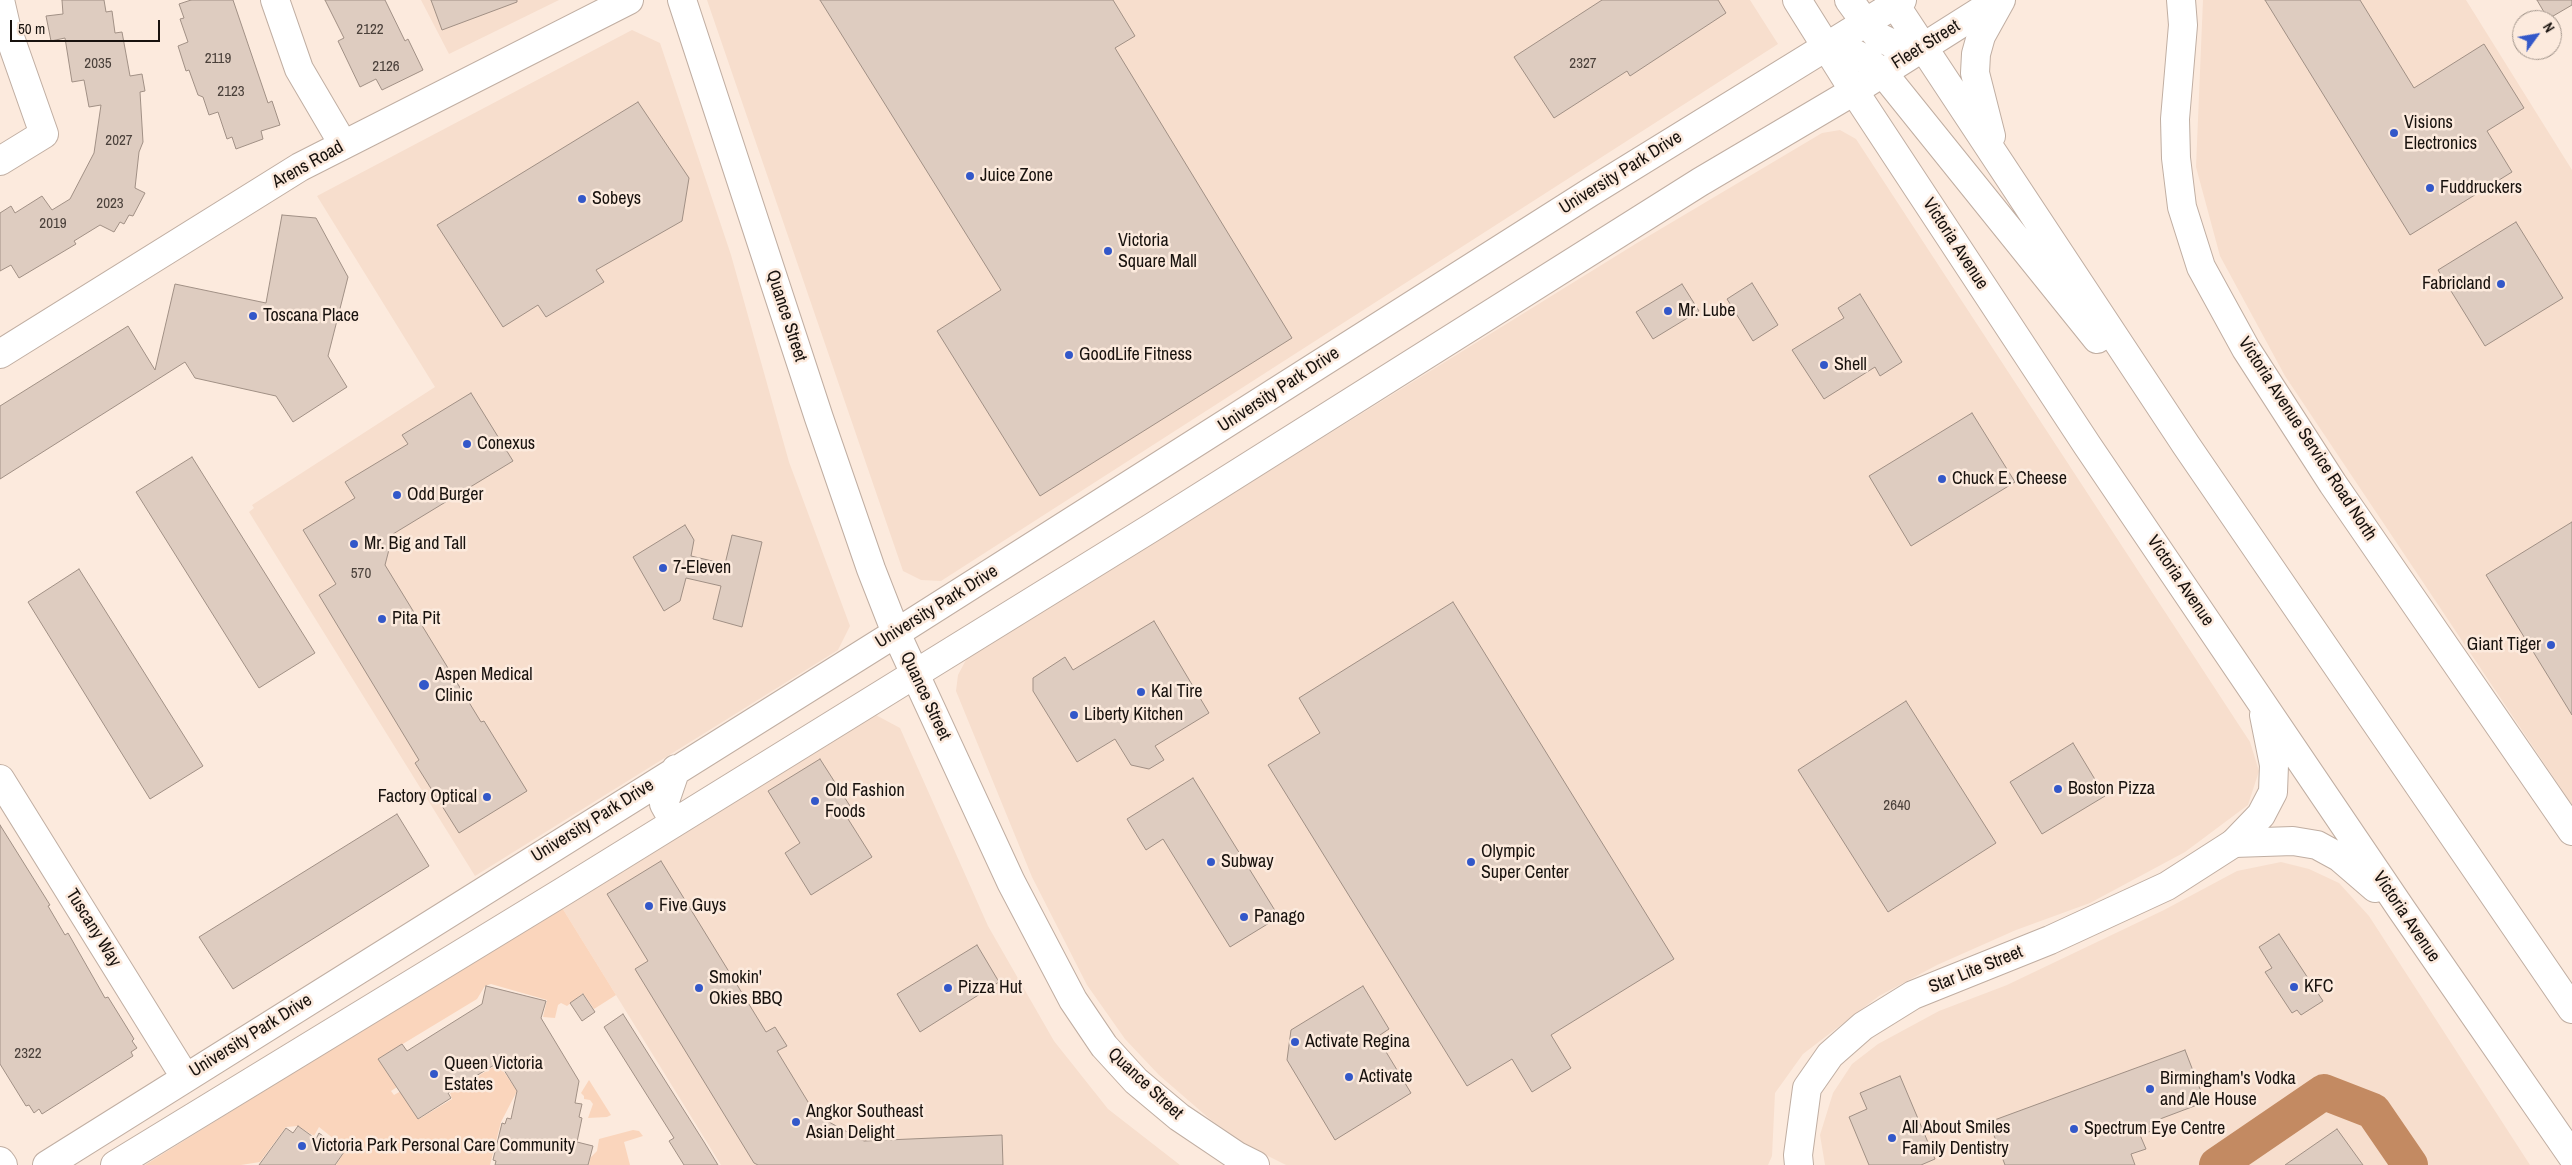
<!DOCTYPE html>
<html>
<head>
<meta charset="utf-8">
<style>
	body { margin:0 }
	#map { position:relative; width:2572px; height:1165px; overflow:hidden; background:#fceadd; font-family:"Archivo Narrow",sans-serif }
	canvas { display:block }
	.north { position:absolute; left:2512px; top:10px; width:50px; height:50px; box-sizing:border-box; background:#fceadd; border:1px solid #a1948a; border-radius:50%; rotate:58deg; font-size:14px; font-weight:700; line-height:20px; text-align:center; color:#18120e }
	.north::after { content:''; display:block; margin:auto; width:18px; height:22px; background:#3358c9; clip-path:polygon(50% 0,100% 100%,50% 72%,0 100%) }
	.scale { position:absolute; left:10px; top:20px; width:150px; height:22px; box-sizing:border-box; border:2px solid #18120e; border-top:0; padding-left:6px; font-size:15px; line-height:18px; white-space:nowrap; color:#18120e; -webkit-text-stroke:4px #fceadd; paint-order:stroke }
</style>
</head>
<body>
<div id="map">
<canvas width="2572" height="1165"></canvas>
<div class="north">N</div>
<div class="scale">50 m</div>
</div>
<script>
const context = document.querySelector('canvas').getContext('2d');
context.lineJoin = 'round';
function fill(path, color) { context.fillStyle = color; context.fill(path, 'evenodd'); }
const poly = rows => new Path2D(rows.map(r => 'M' + r).join(''));
function strokePath(path, color, width, dash) { context.strokeStyle = color; context.lineWidth = width; context.lineCap = dash ? 'butt' : 'round'; context.setLineDash(dash || []); context.stroke(path); }
function drawText(font, color, halo, rows, align = 'center') {
  context.font = font + ' "Archivo Narrow",sans-serif'; context.lineWidth = 5; context.setLineDash([]); context.textBaseline = 'middle'; context.strokeStyle = halo; context.fillStyle = color; for (const [text, x, y, turn = 0] of rows) {
    context.save(); context.translate(x, y); context.rotate((+turn || 0) * Math.PI / 180); context.textAlign = isNaN(turn) ? turn : align; if (halo) context.strokeText(text, 0, 0); context.fillText(text, 0, 0); context.restore();
  }
}
const built = poly([
	[421,0,559,0,449,54],
	[707,0,1750,0,1778,44,941,581,921,580,903,571],
	[2203,0,2466,0,2572,170,2572,805,2285,376,2220,256,2196,167],
	[632,30,660,43,731,255,789,462,850,626,838,650,475,876,249,512,254,508,252,505,435,387,317,196],
	[1840,130,1856,139,2250,742,2259,771,2248,805,2185,852,2090,903,2016,930,1937,965,1879,996,1833,1031,1803,1054,1775,1093,1772,1156,1768,1165,1286,1165,1248,1146,1211,1120,1159,1075,1125,1039,1087,985,1032,877,956,691,958,675,967,658,1637,243,1822,133],
	[872,713,900,728,988,926,1054,1041,1108,1109,1180,1165,721,1165,561,906],
	[2281,862,2309,869,2339,883,2369,916,2530,1165,1825,1165,1820,1135,1833,1093,1852,1064,1878,1044,1939,1011,2007,985,2164,910,2237,871]
]);
const green = poly([
	[561,906,616,995,594,1009,583,993,567,1006,561,1003,558,1005,555,1018,543,1017,547,1000,491,984,485,986,477,999,378,1059,397,1087,391,1091,394,1095,401,1091,419,1119,452,1099,450,1093,493,1067,502,1069,517,1091,501,1122,490,1165,336,1165,344,1152,332,1142,334,1139,319,1127,314,1136,298,1126,286,1127,260,1162,241,1165,145,1165],
	[589,1080,611,1115,607,1117,588,1118,593,1104,590,1100,584,1099,584,1096,581,1093],
	[633,1130,639,1131,643,1136,624,1142,630,1165,589,1165,590,1158,597,1151,599,1139]
]);
const river = poly([
	[2217,1165,2324,1092,2373,1111,2410,1165]
]);
const building = poly([
	[62,0,104,0,106,12,112,11,115,33,122,32,130,76,142,74,145,91,140,92,143,142,139,152,135,188,145,193,133,216,129,215,124,224,120,222,114,232,100,225,74,241,76,244,19,278,11,265,0,271,0,213,11,206,15,213,42,196,52,210,70,199,94,153,101,105,89,107,84,80,72,82,65,38,51,41,46,16,63,14,62,0],
	[191,0,233,0,268,103,272,101,280,125,261,131,263,139,236,149,232,137,227,139,218,112,209,115,203,97,198,95,189,70,186,71,178,46,188,42,180,19,184,18,179,4,191,0],
	[325,0,385,0,405,41,408,39,423,70,382,90,376,79,360,87,338,41,344,38,325,0],
	[431,0,517,0,517,2,442,30,431,0],
	[820,0,1113,0,1135,36,1115,48,1292,338,1040,496,937,331,1001,290,820,0],
	[1602,0,1718,0,1726,13,1630,76,1627,71,1554,118,1514,57,1602,0],
	[2265,0,2360,0,2414,88,2484,44,2524,108,2487,131,2512,172,2410,235,2265,0],
	[2537,0,2572,0,2572,5,2548,19,2537,0],
	[638,102,689,178,682,221,596,270,604,282,546,317,538,305,503,327,437,225,638,102],
	[282,215,316,218,348,277,328,356,347,387,293,422,276,396,195,378,185,362,0,479,0,406,128,326,155,370,175,284,266,303,282,215],
	[2516,222,2563,298,2485,346,2438,270,2516,222],
	[1752,283,1778,325,1753,341,1727,299,1752,283],
	[1682,284,1699,311,1653,339,1636,312,1682,284],
	[1860,294,1902,362,1880,376,1875,367,1824,399,1792,350,1844,318,1838,308,1860,294],
	[471,393,513,461,393,534,385,565,481,722,484,721,527,791,459,833,415,763,419,760,319,595,336,584,303,530,355,498,345,482,408,444,402,435,471,393],
	[1972,413,2015,482,1911,546,1869,476,1972,413],
	[192,457,315,653,259,688,136,492,192,457],
	[2572,522,2572,715,2486,575,2572,522],
	[685,525,694,540,691,556,725,564,732,535,762,542,742,627,713,619,721,586,686,578,680,601,664,611,633,557,685,525],
	[79,569,203,766,150,799,28,602,79,569],
	[1453,602,1674,959,1551,1035,1571,1068,1532,1092,1512,1059,1467,1086,1268,765,1320,733,1299,698,1453,602],
	[1154,621,1209,713,1155,746,1164,760,1149,769,1131,765,1115,739,1077,762,1033,691,1033,678,1065,657,1073,670,1154,621],
	[1906,701,1996,843,1888,912,1798,770,1906,701],
	[2073,743,2105,796,2042,834,2010,782,2073,743],
	[820,759,850,806,843,811,872,857,811,895,785,853,800,843,768,791,820,759],
	[1193,778,1279,917,1230,947,1163,839,1146,850,1127,819,1193,778],
	[397,814,429,866,233,989,199,937,397,814],
	[0,825,50,905,48,906,65,935,68,933,105,998,108,997,134,1039,132,1041,137,1048,131,1052,133,1056,42,1114,39,1109,34,1113,29,1105,26,1106,0,1064,0,825],
	[661,861,766,1032,775,1027,787,1046,777,1051,816,1115,864,1141,1002,1135,1003,1165,758,1165,754,1163,635,969,648,961,607,894,661,861],
	[2279,934,2323,1001,2301,1015,2297,1010,2292,1013,2265,972,2272,968,2259,947,2279,934],
	[977,945,999,982,920,1032,897,994,977,945],
	[486,986,546,1001,541,1018,579,1081,575,1103,582,1104,579,1117,582,1118,577,1142,593,1146,588,1165,495,1165,496,1161,493,1160,502,1123,505,1124,507,1118,511,1119,517,1091,499,1062,448,1093,451,1098,418,1119,378,1059,402,1044,407,1051,482,1004,486,986],
	[1363,986,1389,1029,1377,1037,1411,1093,1335,1140,1287,1060,1291,1030,1363,986],
	[583,994,595,1012,582,1021,570,1003,583,994],
	[623,1014,704,1142,718,1165,684,1165,669,1141,674,1138,604,1027,623,1014],
	[2185,1050,2205,1102,2160,1119,2163,1127,2140,1135,2146,1149,2131,1154,2135,1165,2005,1165,1989,1122,2185,1050],
	[1900,1076,1935,1159,1921,1165,1869,1165,1849,1117,1867,1109,1860,1093,1900,1076],
	[298,1126,316,1139,319,1133,344,1152,335,1165,259,1165,286,1128,293,1133,298,1126],
	[2337,1129,2363,1165,2285,1165,2337,1129]
]);
const minor = poly([
	[275,0,299,69,343,144],
	[682,0,819,418,871,569,896,633,1011,882,1073,1000,1104,1046,1136,1081,1179,1117,1237,1156,1255,1165],
	[2181,0,2183,25,2175,119,2176,158,2182,207,2201,267,2246,349,2333,484,2572,831],
	[0,161,44,134,6,26,0,0],
	[0,354,300,167,629,0],
	[0,779,185,1077],
	[674,822,664,804,676,769],
	[0,1161,3,1165],
	[47,1165,896,633,1589,193,1902,0],
	[115,1165,564,891,1151,528,1700,182,1854,91,1998,0],
	[1799,1165,1798,1155,1807,1088,1830,1055,1863,1026,1913,995,2050,940,2167,886,2234,843]
]);
const highway = poly([
	[1797,0,1854,91,2087,445,2402,910,2572,1156],
	[1849,0,1865,22,1879,37,1895,45,1922,48],
	[1892,0,2186,445,2572,1009],
	[1826,46,1846,49,1865,59,1883,73,2097,339],
	[1991,136,1975,73,1976,54,1981,36,2001,0],
	[2234,843,2293,841,2317,845,2339,857,2375,888],
	[2234,843,2261,815,2273,792,2274,765,2264,715]
]);
const markers = [
	[2394,133,5,"#3358c9"],
	[970,176,5,"#3358c9"],
	[2430,188,5,"#3358c9"],
	[582,199,5,"#3358c9"],
	[1108,251,5,"#3358c9"],
	[2501,284,5,"#3358c9"],
	[1668,311,5,"#3358c9"],
	[253,316,5,"#3358c9"],
	[1069,355,5,"#3358c9"],
	[1824,365,5,"#3358c9"],
	[467,444,5,"#3358c9"],
	[1942,479,5,"#3358c9"],
	[397,495,5,"#3358c9"],
	[354,544,5,"#3358c9"],
	[663,568,5,"#3358c9"],
	[382,619,5,"#3358c9"],
	[2551,645,5,"#3358c9"],
	[424,685,6,"#3358c9"],
	[1141,692,5,"#3358c9"],
	[1074,715,5,"#3358c9"],
	[2058,789,5,"#3358c9"],
	[487,797,5,"#3358c9"],
	[815,801,5,"#3358c9"],
	[1211,862,5,"#3358c9"],
	[1471,862,5,"#3358c9"],
	[649,906,5,"#3358c9"],
	[1244,917,5,"#3358c9"],
	[2294,987,5,"#3358c9"],
	[699,988,5,"#3358c9"],
	[948,988,5,"#3358c9"],
	[1295,1042,5,"#3358c9"],
	[434,1074,5,"#3358c9"],
	[1349,1077,5,"#3358c9"],
	[2150,1089,5,"#3358c9"],
	[796,1122,5,"#3358c9"],
	[2074,1129,5,"#3358c9"],
	[1892,1138,5,"#3358c9"],
	[302,1146,5,"#3358c9"]
];
const numberNames = [
	["2122",370,30],
	["2119",218,59],
	["2035",98,64],
	["2327",1583,64],
	["2126",386,67],
	["2123",231,92],
	["2027",119,141],
	["2023",110,204],
	["2019",53,224],
	["570",361,574],
	["2640",1897,806],
	["2322",28,1054]
];
const streetNames = [
	["Fleet Street",1926,45,-32],
	["Arens Road",308,165,-29],
	["University Park Drive",1621,173,-32],
	["Victoria Avenue",1955,244,57],
	["Quance Street",786,316,72],
	["University Park Drive",1279,390,-33],
	["Victoria Avenue Service Road North",2307,439,57],
	["Victoria Avenue",2180,581,56],
	["University Park Drive",937,607,-32],
	["Quance Street",925,696,65],
	["University Park Drive",593,821,-32],
	["Victoria Avenue",2406,917,56],
	["Tuscany Way",93,928,58],
	["Star Lite Street",1976,970,-22],
	["University Park Drive",251,1036,-32],
	["Quance Street",1145,1084,43]
];
const poiNames = [
	["Visions",2404,123],
	["Electronics",2404,144],
	["Juice Zone",980,176],
	["Fuddruckers",2440,188],
	["Sobeys",592,199],
	["Victoria",1118,241],
	["Square Mall",1118,262],
	["Fabricland",2491,284,"right"],
	["Mr. Lube",1678,311],
	["Toscana Place",263,316],
	["GoodLife Fitness",1079,355],
	["Shell",1834,365],
	["Conexus",477,444],
	["Chuck E. Cheese",1952,479],
	["Odd Burger",407,495],
	["Mr. Big and Tall",364,544],
	["7-Eleven",673,568],
	["Pita Pit",392,619],
	["Giant Tiger",2541,645,"right"],
	["Aspen Medical",435,675],
	["Clinic",435,696],
	["Kal Tire",1151,692],
	["Liberty Kitchen",1084,715],
	["Boston Pizza",2068,789],
	["Old Fashion",825,791],
	["Foods",825,812],
	["Factory Optical",477,797,"right"],
	["Olympic",1481,852],
	["Super Center",1481,873],
	["Subway",1221,862],
	["Five Guys",659,906],
	["Panago",1254,917],
	["Smokin'",709,978],
	["Okies BBQ",709,999],
	["KFC",2304,987],
	["Pizza Hut",958,988],
	["Activate Regina",1305,1042],
	["Queen Victoria",444,1064],
	["Estates",444,1085],
	["Activate",1359,1077],
	["Birmingham's Vodka",2160,1079],
	["and Ale House",2160,1100],
	["Angkor Southeast",806,1112],
	["Asian Delight",806,1133],
	["All About Smiles",1902,1128],
	["Family Dentistry",1902,1149],
	["Spectrum Eye Centre",2084,1129],
	["Victoria Park Personal Care Community",312,1146]
];
fill(built, '#f7decd');
fill(green, '#fad5bc');
strokePath(river, '#c38a62', 36);
fill(building, '#deccc0');
strokePath(building, '#a19085', 1);
strokePath(minor, '#c0aea2', 30);
strokePath(highway, '#c0aea2', 30);
strokePath(minor, '#fff', 28);
strokePath(highway, '#fff', 28);
for (const [x, y, r, color] of markers) { const dot = new Path2D(); dot.arc(x, y, r, 0, 2 * Math.PI); context.fillStyle = color; context.fill(dot); strokePath(dot, '#fceadd', 2); }
drawText('15px', '#4a403a', null, numberNames);
drawText('18px', '#18120e', '#fceadd', streetNames);
drawText('18px', '#18120e', '#fceadd', poiNames, 'left');
</script>
</body>
</html>
